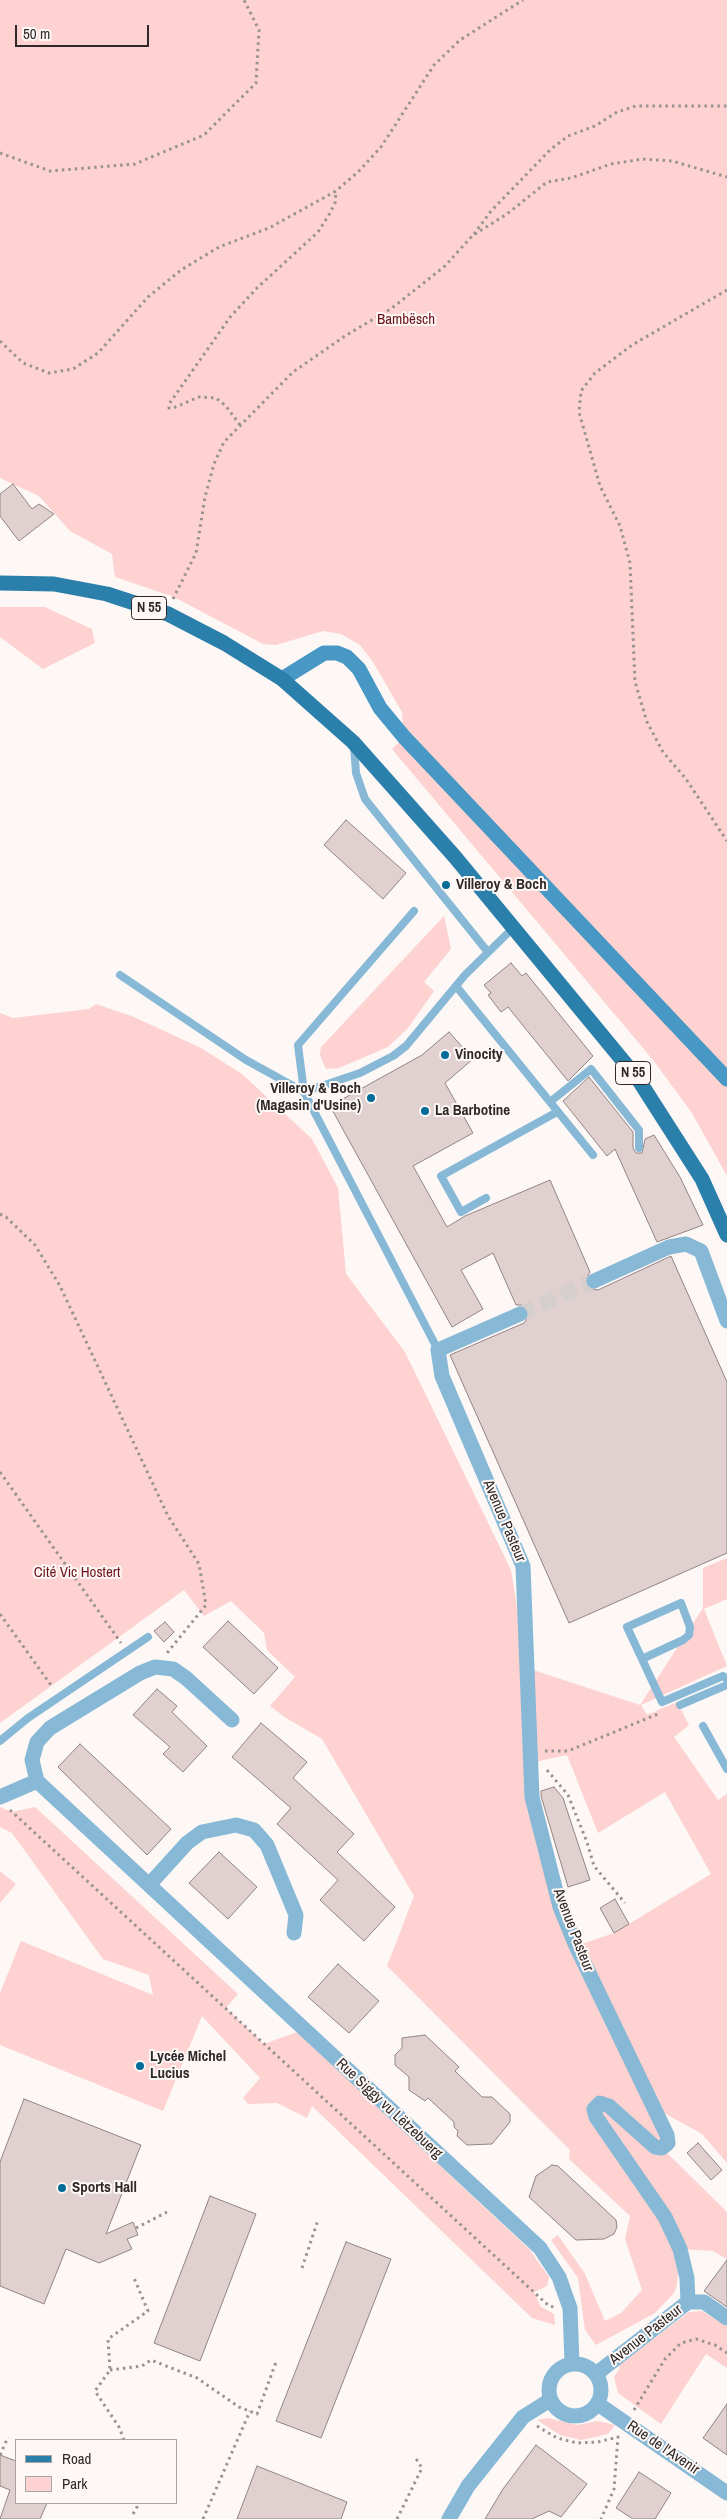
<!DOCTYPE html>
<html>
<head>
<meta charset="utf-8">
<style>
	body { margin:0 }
	#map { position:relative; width:727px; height:2519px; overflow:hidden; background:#fdf7f6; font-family:"Archivo Narrow",sans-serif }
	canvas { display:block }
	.legend { position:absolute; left:15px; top:2439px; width:162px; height:65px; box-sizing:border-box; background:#fdf7f6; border:1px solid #aaa5a4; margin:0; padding:6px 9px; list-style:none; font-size:15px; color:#2e2928 }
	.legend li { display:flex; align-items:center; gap:10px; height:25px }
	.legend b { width:25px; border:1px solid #aaa5a4 }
	.scale { position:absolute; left:15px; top:25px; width:134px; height:22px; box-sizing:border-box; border:2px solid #2e2928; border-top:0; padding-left:6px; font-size:15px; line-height:18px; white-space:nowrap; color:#2e2928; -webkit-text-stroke:4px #fdf7f6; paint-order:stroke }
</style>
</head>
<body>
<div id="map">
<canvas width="727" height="2519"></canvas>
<ul class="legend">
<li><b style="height:6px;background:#2b7fab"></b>Road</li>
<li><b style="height:14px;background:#fdd2d0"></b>Park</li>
</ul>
<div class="scale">50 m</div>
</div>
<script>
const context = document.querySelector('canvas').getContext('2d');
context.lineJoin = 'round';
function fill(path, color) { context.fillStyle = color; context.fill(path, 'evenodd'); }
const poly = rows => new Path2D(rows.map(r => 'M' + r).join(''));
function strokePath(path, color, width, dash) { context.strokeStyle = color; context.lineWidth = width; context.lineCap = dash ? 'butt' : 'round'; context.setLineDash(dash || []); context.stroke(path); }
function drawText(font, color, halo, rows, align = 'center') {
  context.font = font + ' "Archivo Narrow",sans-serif'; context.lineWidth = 4; context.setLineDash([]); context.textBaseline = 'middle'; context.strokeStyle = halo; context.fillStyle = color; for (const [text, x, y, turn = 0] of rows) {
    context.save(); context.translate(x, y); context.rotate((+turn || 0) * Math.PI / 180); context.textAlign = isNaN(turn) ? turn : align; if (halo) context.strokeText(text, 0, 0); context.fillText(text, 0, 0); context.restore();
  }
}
const green = poly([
	[0,0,727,0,727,1176,692,1113,653,1060,392,749,404,737,402,712,373,662,360,645,341,634,323,631,276,645,263,644,174,597,115,577,112,554,70,531,39,496,0,478],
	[0,607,45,607,92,629,95,643,43,669,0,637],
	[444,916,451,949,424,982,434,991,408,1028,388,1047,339,1068,326,1069,320,1055,321,1047],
	[96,1004,134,1017,201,1048,242,1074,312,1139,338,1188,346,1274,405,1352,511,1570,527,1668,640,1705,703,1608,703,1568,727,1558,727,1599,704,1609,727,1666,641,1705,647,1715,677,1702,689,1725,674,1737,718,1800,727,1794,727,2163,702,2134,655,2108,662,2148,727,2212,727,2259,713,2251,680,2249,677,2285,674,2293,655,2313,596,2345,585,2330,578,2278,551,2240,558,2235,585,2274,605,2321,621,2313,642,2290,625,2239,630,2216,569,2159,570,2150,387,1966,414,1896,322,1739,286,1718,270,1706,295,1677,267,1650,264,1633,231,1601,204,1616,184,1590,0,1723,0,1013,13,1018,89,1009],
	[567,1755,598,1833,665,1792,711,1874,614,1933,576,1946,530,1763],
	[0,1807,12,1812,35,1807,238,1994,226,2008,264,2044,297,2032,529,2249,549,2277,547,2286,534,2292,541,2307,554,2314,555,2325,532,2318,312,2106,307,2118,277,2103,248,2104,243,2098,260,2078,202,2016,163,2111,0,2045,0,1993,21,1941,153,1995,149,1975,103,1959,12,1833,0,1827],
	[0,1871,16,1884,0,1903],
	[702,2311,727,2326,727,2368,706,2354,661,2424,618,2393,614,2377,620,2368,619,2365,689,2312],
	[548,2418,577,2425,598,2421,615,2425,608,2434,581,2440,560,2435,537,2420]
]);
const building = poly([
	[13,484,32,509,39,504,54,514,19,541,0,516,0,494,13,484],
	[346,820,406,873,383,899,324,845,346,820],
	[511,963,522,976,526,973,593,1056,568,1081,508,1007,501,1012,488,995,491,993,484,985,511,963],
	[449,1032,473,1059,445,1083,473,1133,413,1166,447,1227,465,1216,550,1180,590,1272,585,1280,588,1288,598,1290,671,1256,727,1382,727,1553,569,1623,450,1355,524,1323,529,1316,528,1310,522,1305,516,1305,493,1253,461,1270,483,1309,452,1327,330,1106,422,1055,449,1032],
	[589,1077,633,1132,633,1148,636,1153,642,1153,645,1139,654,1135,680,1177,703,1225,657,1242,615,1149,607,1156,563,1101,589,1077],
	[228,1621,278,1668,254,1694,203,1647,228,1621],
	[165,1622,174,1632,164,1642,154,1631,165,1622],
	[157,1689,177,1706,172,1712,207,1746,183,1772,163,1754,170,1747,133,1715,157,1689],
	[261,1723,307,1762,293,1778,354,1834,337,1852,395,1907,364,1941,320,1900,338,1880,277,1824,291,1808,232,1757,261,1723],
	[80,1744,171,1829,147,1855,58,1767,80,1744],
	[554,1787,563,1798,590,1880,568,1887,541,1796,541,1791,554,1787],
	[219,1852,257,1887,228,1919,189,1883,219,1852],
	[615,1899,629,1924,614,1933,600,1908,615,1899],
	[338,1964,379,2001,349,2033,308,1997,338,1964],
	[425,2035,459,2067,455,2071,482,2097,492,2097,510,2114,510,2122,492,2144,467,2145,457,2136,458,2131,454,2127,454,2122,428,2098,425,2101,409,2090,409,2077,395,2065,395,2055,402,2048,402,2038,425,2035],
	[24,2099,141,2145,106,2234,133,2222,138,2235,127,2239,132,2249,99,2263,66,2249,44,2304,0,2286,0,2162,24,2099],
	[698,2143,722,2170,711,2180,687,2153,698,2143],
	[552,2165,558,2166,616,2220,617,2227,614,2234,604,2239,576,2240,529,2197,536,2176,552,2165],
	[210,2196,256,2214,200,2361,154,2343,210,2196],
	[346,2242,391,2259,321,2438,276,2421,346,2242],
	[727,2260,727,2307,704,2291,727,2260],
	[727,2404,727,2455,703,2438,727,2404],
	[536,2445,587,2484,561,2517,549,2511,532,2519,485,2519,503,2489,536,2445],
	[0,2455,16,2461,16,2503,47,2503,40,2519,0,2519,10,2490,0,2486,0,2455],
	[257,2466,347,2502,341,2519,237,2519,257,2466],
	[639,2472,671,2493,655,2519,633,2519,616,2508,639,2472]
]);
const streetTunnel = poly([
	[520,1314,594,1281]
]);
const path = poly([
	[0,153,50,171,135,164,204,135,256,83,259,30,244,0],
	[474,234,491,211,550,150,568,136,595,126,617,112,636,106,727,106],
	[727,290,632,345,595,373,581,391,579,412,600,486,620,526,630,563,635,682,647,722,663,752,686,779,727,841],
	[0,341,23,363,49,373,73,369,98,353,148,297,181,270,219,247,269,228,336,191,358,172,381,147,434,65,460,40,523,0],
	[240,425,226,406,216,398,199,397,173,408,169,408,169,404,231,316,257,288,318,232,330,213,335,203,336,191],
	[173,599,196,553,205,497,214,464,224,442,293,372,345,336,392,308,445,266,472,236,507,214,547,182,571,178,611,164,643,159,672,161,727,177],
	[0,1214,6,1217,35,1245,60,1286,168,1516,199,1564,206,1605,167,1653],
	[0,1472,121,1643],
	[0,1614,53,1688],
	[545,1751,568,1751,658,1714],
	[547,1770,568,1795,587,1842,594,1866,625,1903],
	[10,1810,549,2306,554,2307],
	[136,2228,167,2212],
	[302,2268,318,2220],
	[110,2370,142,2366,151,2360,197,2378,239,2407,257,2414,276,2362],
	[634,2410,665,2359,681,2343,696,2339,715,2345,727,2353],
	[537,2426,557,2438,577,2443,598,2442,618,2437,614,2489,601,2519],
	[124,2440,119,2427,95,2391,110,2370,108,2339,148,2311,134,2278],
	[0,2455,8,2437],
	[133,2514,137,2507,137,2503],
	[203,2519,250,2411],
	[397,2519,422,2468,415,2457]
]);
const lane = poly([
	[354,746,356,773,365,799,487,951],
	[414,911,298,1045,304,1092,360,1073,393,1056,406,1046,465,975,513,928],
	[120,975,246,1060,304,1092,438,1350],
	[456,986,593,1155],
	[550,1102,591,1069,639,1130,639,1148],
	[486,1198,461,1212,441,1176,557,1112],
	[642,1659,683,1640,689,1635,690,1627,681,1603,627,1627,642,1659,662,1702,723,1676,727,1679],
	[680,1705,727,1685],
	[703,1726,727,1769],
	[0,1741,28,1718,148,1637]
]);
const street = poly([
	[594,1281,669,1247,686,1244,701,1251,727,1321],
	[520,1314,438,1350,442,1376,523,1566,532,1797,560,1907,576,1946,667,2135,668,2143,662,2148,655,2147,609,2106,600,2103,594,2109,596,2117,665,2217,680,2249,687,2278,688,2302,596,2374],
	[232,1720,186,1678,173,1669,155,1667,140,1673,50,1728,37,1742,32,1760,37,1781,540,2248,559,2277,570,2308,572,2364],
	[0,1797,37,1781],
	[149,1885,187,1843,202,1832,236,1825,254,1830,267,1845,296,1915,294,1933],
	[688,2302,704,2302,727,2318],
	'549 2390a26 26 0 1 1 52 0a26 26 0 1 1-52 0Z',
	[598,2404,727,2493],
	[449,2519,468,2486,523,2417,550,2400]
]);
const secondary = poly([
	[282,679,324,653,337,653,347,657,359,669,380,708,404,737,727,1079]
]);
const primary = poly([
	[0,583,54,584,107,594,168,614,224,643,282,679,353,742,455,857,638,1079,702,1179,727,1235]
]);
const markers = [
	[446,885,5,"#026c99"],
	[445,1055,5,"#026c99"],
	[371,1098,5,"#026c99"],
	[425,1111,5,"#026c99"],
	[140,2066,5,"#026c99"],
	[62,2188,5,"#026c99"]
];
const shields = [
	[149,608,35],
	[633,1073,35]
];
const shieldNames = [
	["N 55",149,608],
	["N 55",633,1073]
];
const parkNames = [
	["Bambësch",406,320],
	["Cité Vic Hostert",77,1573]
];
const poiNames = [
	["Villeroy & Boch",456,885],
	["Vinocity",455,1055],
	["Villeroy & Boch",361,1089,"right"],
	["(Magasin d'Usine)",361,1106,"right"],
	["La Barbotine",435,1111],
	["Lycée Michel",150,2057],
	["Lucius",150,2074],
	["Sports Hall",72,2188]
];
const streetNames = [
	["Avenue Pasteur",504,1521,67],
	["Avenue Pasteur",573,1930,69],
	["Rue Siggy vu Lëtzebuerg",389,2109,43],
	["Avenue Pasteur",646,2335,-38],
	["Rue de l'Avenir",663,2448,34]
];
fill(green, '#fdd2d0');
fill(building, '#e0d1d0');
strokePath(building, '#928483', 1);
strokePath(streetTunnel, '#d4cecd', 15, [15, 8]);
strokePath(path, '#989291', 3, [2.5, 4]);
strokePath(lane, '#87b9d7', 8);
strokePath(street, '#87b9d7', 15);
strokePath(secondary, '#4898c5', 15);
strokePath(primary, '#2b7fab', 15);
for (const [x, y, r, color] of markers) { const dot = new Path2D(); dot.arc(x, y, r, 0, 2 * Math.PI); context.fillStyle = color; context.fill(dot); strokePath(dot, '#fdf7f6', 2); }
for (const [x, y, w] of shields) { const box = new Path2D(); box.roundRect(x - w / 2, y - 11.5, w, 23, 4); context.fillStyle = '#fdf7f6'; context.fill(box); strokePath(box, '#2e2928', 1); }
drawText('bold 14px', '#2e2928', null, shieldNames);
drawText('15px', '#6d131d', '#fdf7f6', parkNames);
drawText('bold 15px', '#2e2928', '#fdf7f6', poiNames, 'left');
drawText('15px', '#2e2928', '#fdf7f6', streetNames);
</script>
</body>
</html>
